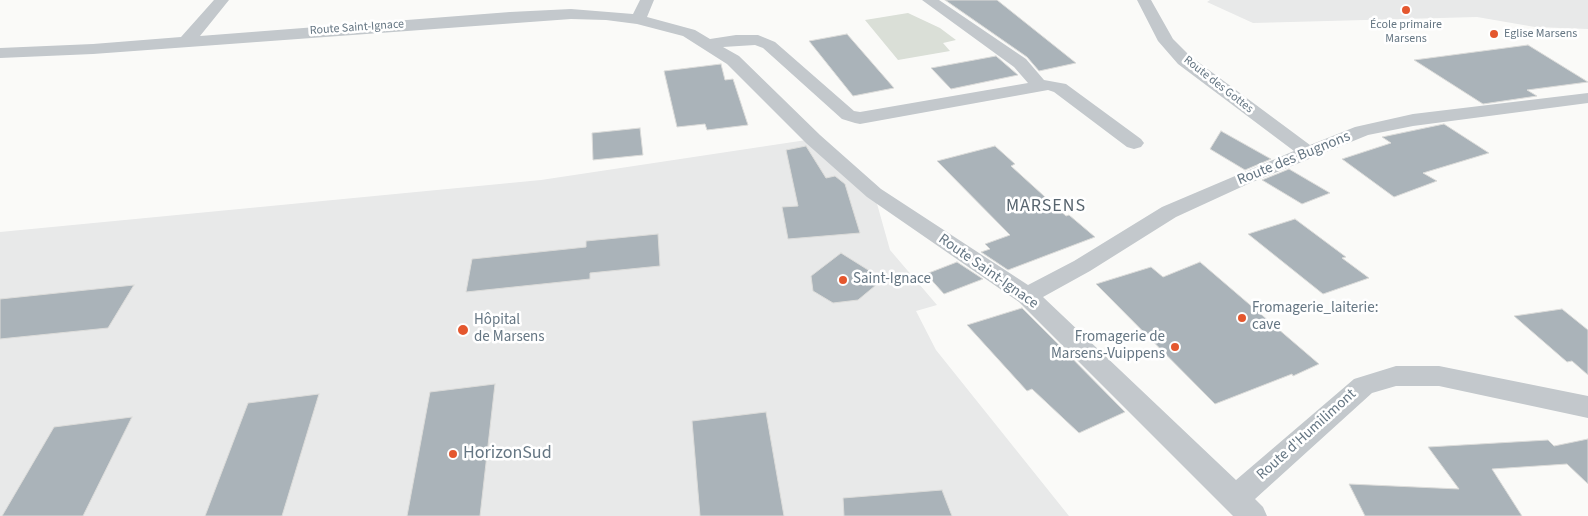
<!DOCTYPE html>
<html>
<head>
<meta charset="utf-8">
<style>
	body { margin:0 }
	canvas { display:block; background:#fafaf8 }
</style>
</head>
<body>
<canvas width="1588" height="516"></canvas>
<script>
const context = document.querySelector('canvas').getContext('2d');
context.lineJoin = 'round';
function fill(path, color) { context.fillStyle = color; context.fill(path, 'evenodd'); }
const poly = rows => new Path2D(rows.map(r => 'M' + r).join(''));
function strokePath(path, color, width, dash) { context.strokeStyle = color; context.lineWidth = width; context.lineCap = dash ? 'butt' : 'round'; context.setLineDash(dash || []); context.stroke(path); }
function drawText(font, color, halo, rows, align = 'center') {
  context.font = font + ' "Source Sans 3",sans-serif'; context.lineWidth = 5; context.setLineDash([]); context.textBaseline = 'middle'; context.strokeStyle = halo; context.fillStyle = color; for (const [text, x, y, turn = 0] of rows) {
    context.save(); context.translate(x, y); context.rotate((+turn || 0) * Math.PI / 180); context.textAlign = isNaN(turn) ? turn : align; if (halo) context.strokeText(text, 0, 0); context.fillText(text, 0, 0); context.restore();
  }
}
const built = poly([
	[1210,0,1588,0,1588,29,1535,27,1477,17,1253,23,1207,2],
	[813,139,874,193,890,250,937,305,916,311,936,350,1069,516,0,516,0,232,541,180]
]);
const green = poly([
	[908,13,940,28,956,40,943,43,950,51,898,60,865,20]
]);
const building = poly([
	[945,0,997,0,1076,63,1039,71,1027,57,945,0],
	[847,34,894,88,853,96,809,41,847,34],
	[1528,45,1588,82,1527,90,1537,96,1483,104,1414,60,1528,45],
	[996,56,1018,75,951,89,931,68,996,56],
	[721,64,725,80,733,79,748,125,707,130,705,124,677,127,664,71,721,64],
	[1444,124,1489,153,1423,173,1437,181,1394,197,1342,159,1391,143,1382,137,1444,124],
	[640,128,643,155,593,160,592,133,640,128],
	[1221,131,1271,159,1245,170,1210,149,1221,131],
	[806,146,826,178,835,176,845,184,860,233,788,239,782,207,798,206,786,150,806,146],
	[995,146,1015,164,1011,166,1066,216,1069,215,1095,237,1008,270,981,252,990,249,985,244,1010,235,937,161,995,146],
	[1289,169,1330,193,1302,204,1262,180,1289,169],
	[1295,219,1346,257,1342,258,1369,278,1323,294,1248,234,1295,219],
	[658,234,660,266,590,273,590,279,466,292,472,259,586,247,586,241,658,234],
	[841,253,873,273,876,285,858,300,833,303,813,291,811,276,841,253],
	[957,262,983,279,944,294,926,274,957,262],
	[1200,262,1319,364,1293,376,1292,374,1215,404,1096,284,1151,267,1163,277,1200,262],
	[134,285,108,328,0,339,0,299,134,285],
	[1022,308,1057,343,1125,412,1079,433,1032,389,1027,391,967,325,1022,308],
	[1562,309,1588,330,1588,375,1572,361,1567,362,1514,316,1562,309],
	[495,384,480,516,407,516,430,392,495,384],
	[319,394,282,516,205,516,248,403,319,394],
	[766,412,784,516,700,516,692,421,766,412],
	[132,417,83,516,2,516,54,427,132,417],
	[1588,439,1588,484,1567,464,1492,469,1522,516,1365,516,1349,484,1459,489,1428,447,1548,440,1554,446,1588,439],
	[942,490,952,516,844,516,843,498,942,490]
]);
const street = poly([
	[214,0,229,0,200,36,510,12,571,9,633,14,640,0,654,0,647,17,695,30,710,39,736,35,758,35,775,42,854,111,860,112,1028,83,1014,67,922,0,939,0,1026,59,1044,80,1066,84,1141,139,1144,143,1141,147,1134,149,1127,147,1054,92,1048,90,860,124,855,123,842,119,763,48,755,45,723,47,739,56,820,135,881,189,1028,285,1074,261,1162,207,1294,151,1178,64,1158,41,1137,0,1151,0,1173,39,1190,56,1310,145,1355,127,1413,114,1588,93,1588,103,1413,126,1368,135,1250,183,1176,217,1090,271,1043,297,1236,480,1354,379,1396,366,1439,366,1588,396,1588,418,1439,386,1396,386,1372,393,1255,499,1263,507,1267,516,1233,516,1019,302,867,197,806,143,727,64,683,36,637,24,606,20,571,19,93,54,0,58,0,48,93,44,181,37,214,0]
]);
const markers = [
	[1406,10,5,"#e4572e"],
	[1494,34,5,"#e4572e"],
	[843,280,5,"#e4572e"],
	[1242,318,5,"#e4572e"],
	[463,330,6,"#e4572e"],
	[1175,347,5,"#e4572e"],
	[453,454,5,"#e4572e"]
];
const farPoinames = [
	["École primaire",1406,25],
	["Marsens",1406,39],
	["Eglise Marsens",1504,34,"left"]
];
const farStreetnames = [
	["Route Saint-Ignace",357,28,-4],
	["Route des Gottes",1218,85,38]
];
const streetNames = [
	["Route des Bugnons",1294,159,-22],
	["Route Saint-Ignace",988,272,35],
	["Route d'Humilimont",1307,435,-42]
];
const poiNames = [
	["Saint-Ignace",853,280],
	["Fromagerie_laiterie:",1252,309],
	["cave",1252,326],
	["Hôpital",474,321],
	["de Marsens",474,338],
	["Fromagerie de",1165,338,"right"],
	["Marsens-Vuippens",1165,355,"right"]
];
const quarterNames = [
	["MARSENS",1046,207]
];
const nearPoinames = [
	["HorizonSud",463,454]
];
fill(built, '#e8e9e9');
fill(green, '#dadfd7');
fill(building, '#aab3b9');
strokePath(building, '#dcdcda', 1);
fill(street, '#c3c8cc');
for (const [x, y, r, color] of markers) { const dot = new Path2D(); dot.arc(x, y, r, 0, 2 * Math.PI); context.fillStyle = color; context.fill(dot); strokePath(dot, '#fff', 2); }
drawText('12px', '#657683', '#fff', farPoinames);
drawText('12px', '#657683', '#fff', farStreetnames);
drawText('15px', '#657683', '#fff', streetNames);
drawText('15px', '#657683', '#fff', poiNames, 'left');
context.letterSpacing = '1px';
drawText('18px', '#57646e', '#fff', quarterNames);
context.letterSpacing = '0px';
drawText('18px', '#657683', '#fff', nearPoinames, 'left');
</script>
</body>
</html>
